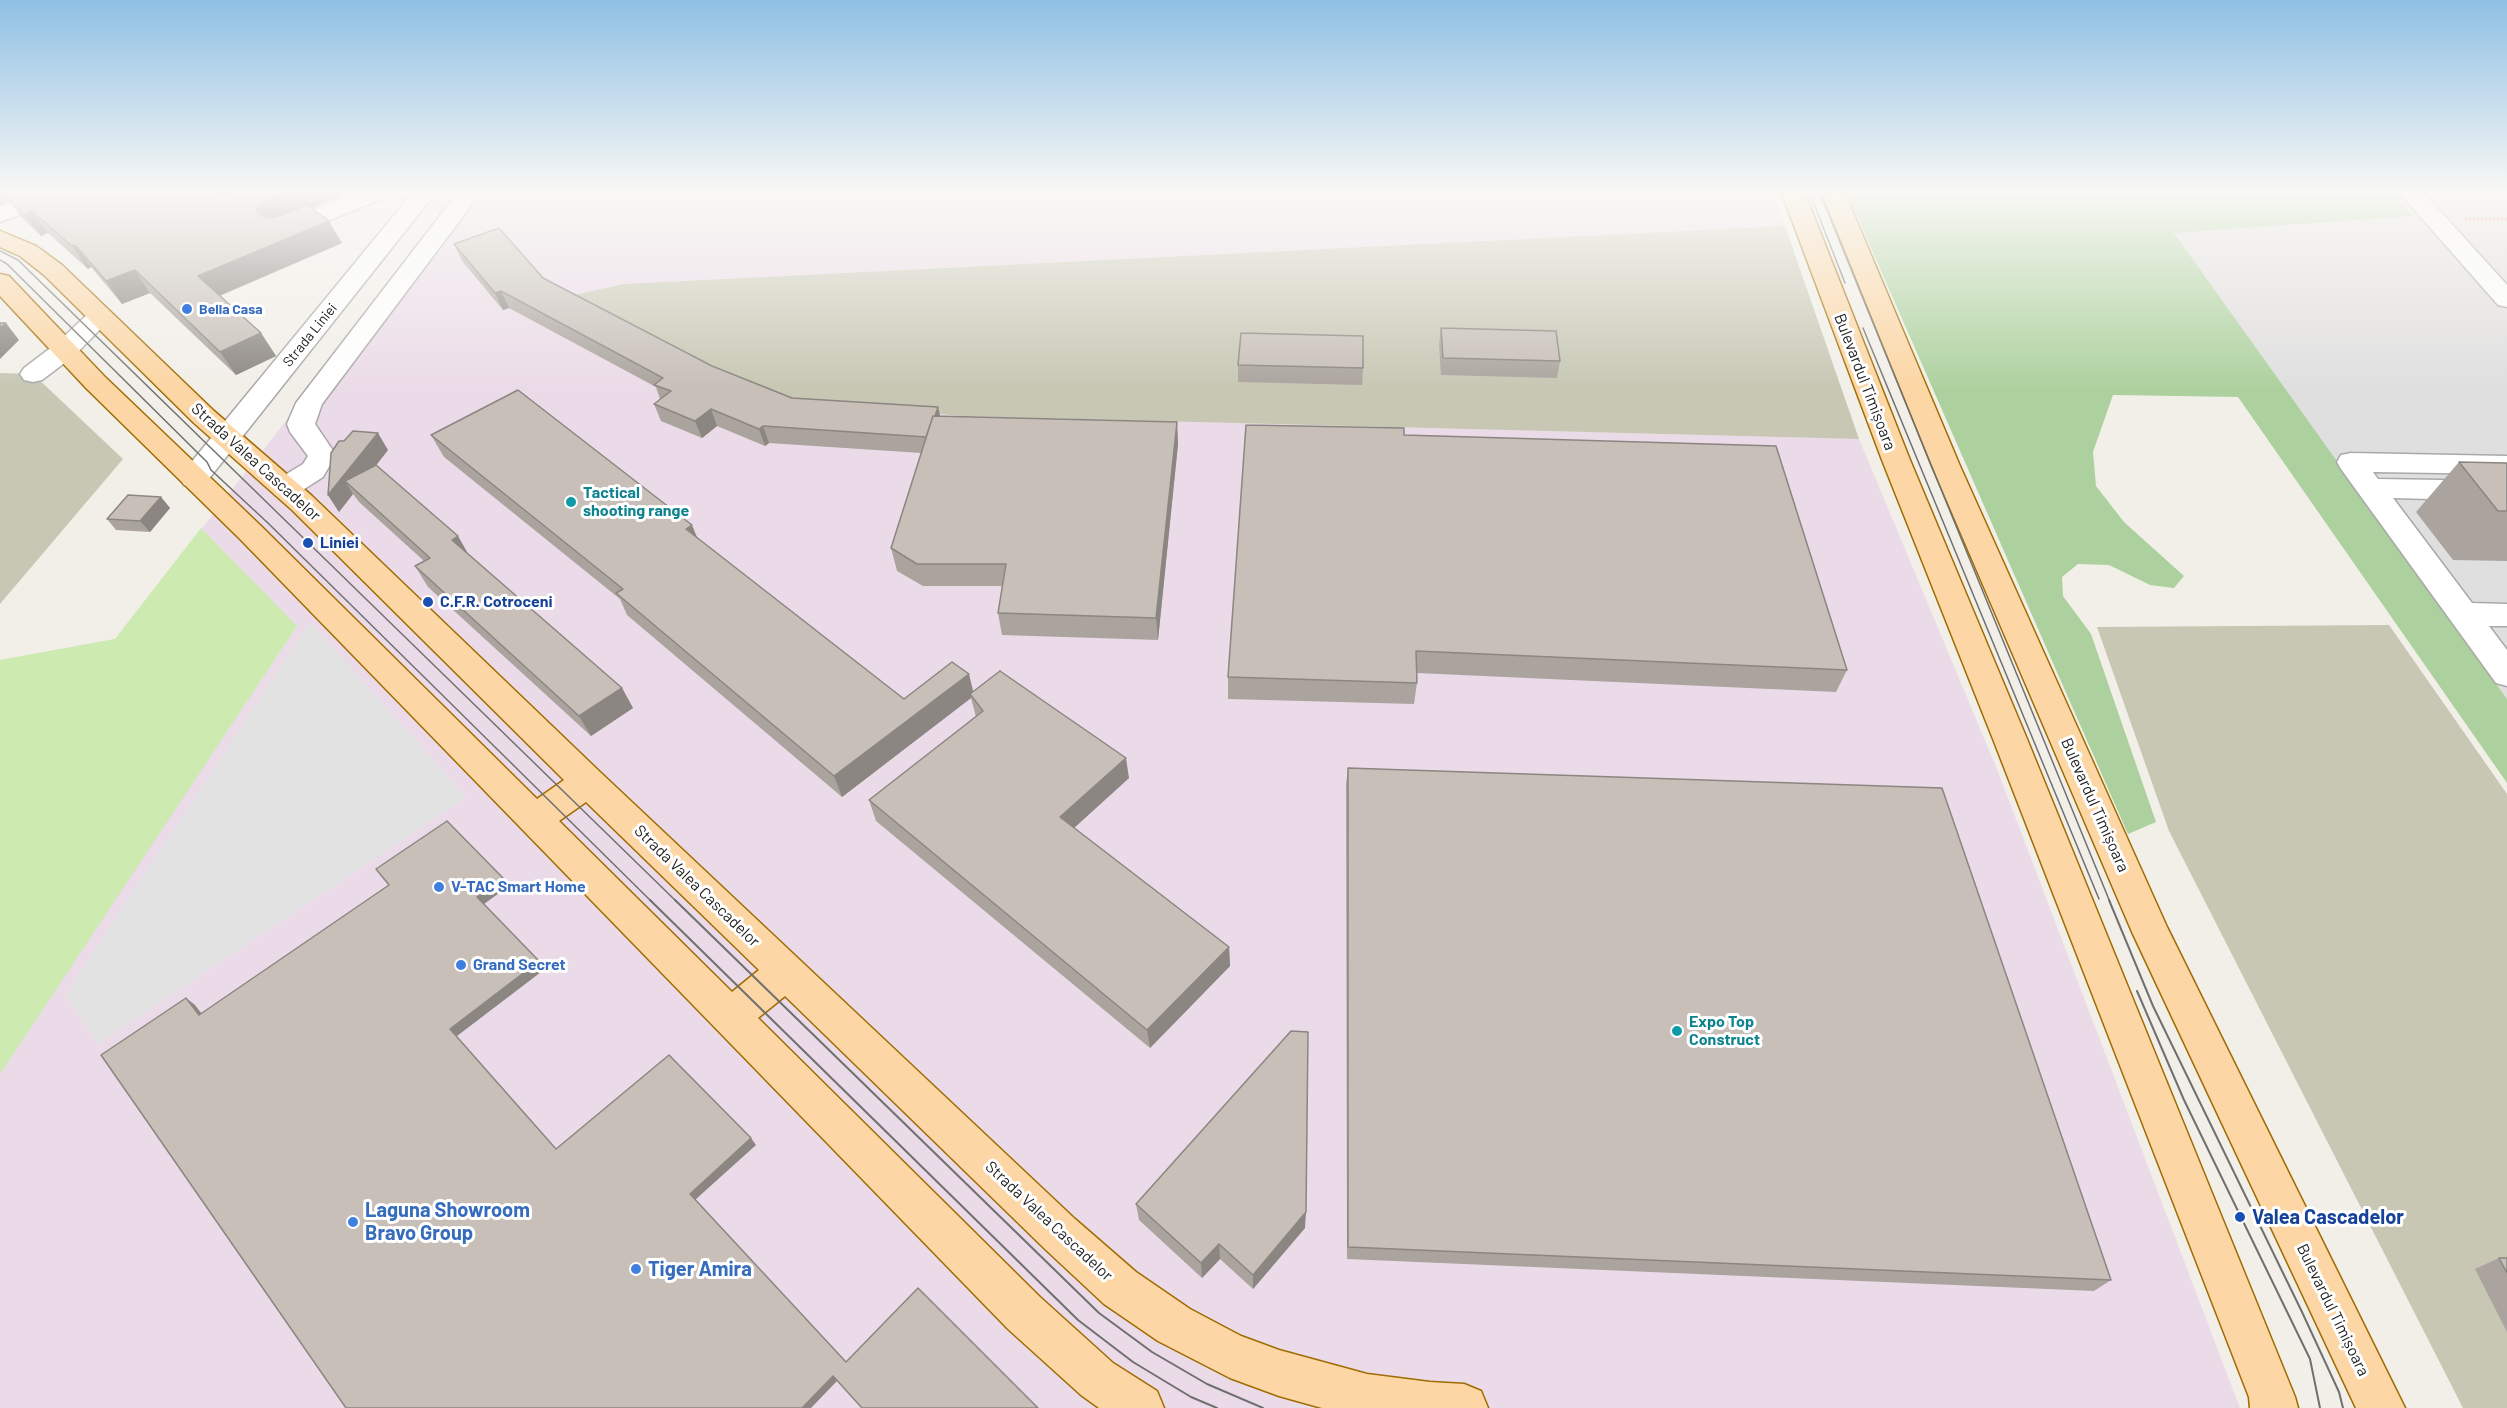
<!DOCTYPE html>
<html>
<head>
<meta charset="utf-8">
<style>
	body { margin:0 }
	canvas { display:block; background:#f2efe9 }
</style>
</head>
<body>
<canvas width="2507" height="1408"></canvas>
<script>
const context = document.querySelector('canvas').getContext('2d');
context.lineJoin = 'round';
function fill(path, color) { context.fillStyle = color; context.fill(path, 'evenodd'); }
const poly = rows => new Path2D(rows.map(r => 'M' + r).join(''));
function strokePath(path, color, width, dash) { context.strokeStyle = color; context.lineWidth = width; context.lineCap = dash ? 'butt' : 'round'; context.setLineDash(dash || []); context.stroke(path); }
function drawText(font, color, halo, rows, align = 'center') {
  context.font = font + ' Barlow,sans-serif'; context.lineWidth = 6; context.setLineDash([]); context.textBaseline = 'middle'; context.strokeStyle = halo; context.fillStyle = color; for (const [text, x, y, turn = 0] of rows) {
    context.save(); context.translate(x, y); context.rotate((+turn || 0) * Math.PI / 180); context.textAlign = isNaN(turn) ? turn : align; if (halo) context.strokeText(text, 0, 0); context.fillText(text, 0, 0); context.restore();
  }
}
const residential = poly([
	[405,191,466,191,444,218],
	[2134,191,2507,191,2507,699,2174,233]
]);
const industrial = poly([
	[466,191,1772,191,1785,226,624,284,849,403,960,416,1859,439,1997,769,2240,1408,0,1408,0,660,115,639]
]);
const construction = poly([
	[1785,226,1859,439,960,416,894,409,839,414,735,388,561,298,624,284],
	[0,373,33,374,123,459,0,604],
	[2389,625,2507,794,2507,1408,2463,1408,2169,831,2097,627]
]);
const grass = poly([
	[201,528,297,626,0,1074,0,660,115,639]
]);
const forest = poly([
	[1846,191,2390,191,2412,216,2174,233,2507,699,2507,783,2238,397,2113,395,2093,452,2096,486,2124,522,2184,576,2174,588,2150,585,2109,565,2078,564,2062,577,2063,596,2091,634,2156,822,2128,834]
]);
const parking = poly([
	[310,622,466,797,98,1044,65,995]
]);
const path = poly([
	[2465,219,2507,219]
]);
const minor = poly([
	[42,191,75,191,72,196,0,222,0,207,42,191],
	[359,191,391,191,388,196,292,236,284,238,276,236,272,231,276,226,359,191],
	[414,191,437,191,204,485,194,487,184,485,180,478,184,471,414,191],
	[459,191,482,191,322,404,315,424,336,455,327,470,323,477,295,495,285,498,275,495,271,488,275,481,303,464,308,456,290,432,287,424,296,403,459,191],
	[2398,191,2422,191,2507,285,2507,307,2498,305,2398,191],
	[100,308,109,311,113,316,75,355,42,380,33,382,24,380,20,374,24,368,57,343,91,311,100,308],
	[2351,453,2507,456,2507,474,2373,472,2378,479,2507,481,2507,501,2393,498,2472,603,2507,604,2507,626,2489,626,2507,650,2507,686,2496,683,2341,469,2337,462,2341,455,2351,453]
]);
const major = poly([
	[1781,191,1804,191,1910,460,2027,739,2295,1397,2298,1408,2250,1408,2249,1397,1993,739,1882,460,1781,191],
	[1821,191,1844,191,1960,466,2167,927,2405,1408,2356,1408,2132,932,1932,466,1821,191],
	[0,231,36,246,62,265,214,411,312,496,600,772,1075,1219,1136,1272,1190,1309,1241,1336,1279,1350,1367,1374,1430,1382,1464,1384,1481,1391,1488,1408,1322,1408,1279,1396,1230,1378,1158,1341,1104,1304,1045,1249,785,996,758,1018,1040,1297,1113,1363,1157,1391,1164,1408,1099,1408,1081,1395,1008,1329,241,540,86,388,0,296,0,274,9,276,104,376,261,526,537,799,564,780,292,510,194,423,44,275,20,256,0,247,0,231],
	[586,802,759,970,732,992,559,821,586,802]
]);
const tramFar1 = poly([
	[1809,191,1845,283],
	[1819,191,2110,902],
	[0,251,18,260,677,902],
	[0,260,7,264,207,462,211,470,269,524,652,902],
	[1863,328,2099,899]
]);
const tram = poly([
	[650,900,1078,1320,1133,1362,1191,1397,1217,1408],
	[675,900,1099,1313,1152,1352,1207,1384,1263,1408],
	[2109,900,2153,1006,2302,1312,2339,1392,2343,1408],
	[2137,991,2184,1100,2310,1359,2320,1408]
]);
const wall = poly([
	[0,191,352,191,312,208,342,243,220,296,261,333,276,356,236,375,150,293,122,304,91,267,88,269,48,233,41,236,21,217,9,201,0,205],
	[454,244,543,278,712,366,792,398,938,407,940,416,1177,422,1178,444,1158,640,1002,635,998,613,1002,586,923,586,897,571,891,548,921,453,769,443,765,446,717,426,702,438,661,421,654,404,660,399,656,387,509,308,503,310,462,261],
	[1441,328,1560,361,1557,378,1441,375,1439,345],
	[1238,365,1363,368,1362,385,1238,382],
	[431,435,697,538,904,699,973,691,1129,778,1074,828,1229,947,1230,966,1150,1048,876,821,869,800,976,717,971,698,842,797,627,615,620,599,444,457],
	[1404,435,1847,670,1836,692,1417,673,1417,683,1414,704,1228,699,1228,677],
	[388,450,376,465,468,554,622,688,633,708,591,736,428,587,415,566,424,561,359,502,353,494,339,512,328,495],
	[2459,462,2507,463,2507,561,2453,560,2416,512],
	[161,497,170,508,150,532,116,530,107,519],
	[1348,768,2111,1280,2094,1291,1347,1259,1346,784],
	[1136,1204,1305,1228,1253,1289,1220,1259,1202,1278,1139,1220],
	[2499,1258,2507,1258,2507,1332,2475,1269]
]);
const shadedWall = poly([
	[216,191,254,191,231,201],
	[287,191,352,191,275,224,270,231,256,209,262,202],
	[5,195,9,201,0,205,0,197],
	[32,211,48,233,41,236,24,214],
	[329,221,342,243,213,298,198,276],
	[75,245,91,267,88,269,72,246],
	[135,270,150,293,122,304,106,281],
	[501,291,509,308,503,310,495,293],
	[6,323,19,340,0,359,0,328],
	[261,333,276,356,236,375,220,352],
	[938,407,942,424,926,437],
	[711,409,717,426,702,438,695,421],
	[1177,422,1178,444,1158,640,1156,618],
	[763,426,769,443,765,446,759,429],
	[378,433,388,450,356,491,345,481,353,494,339,512,328,495],
	[161,497,170,508,150,532,140,521],
	[692,525,701,547,686,529],
	[458,536,470,557,452,540],
	[969,674,974,695,970,694,971,698,842,797,834,776],
	[622,688,633,708,591,736,579,716],
	[1126,758,1129,778,1064,837,1060,817],
	[503,878,509,886,484,904,477,897],
	[1229,947,1230,966,1150,1048,1147,1030],
	[539,961,545,969,457,1036,450,1029],
	[186,998,195,1005,208,1022,199,1015],
	[751,1138,756,1145,695,1200,690,1194],
	[1306,1212,1305,1228,1253,1289,1253,1275],
	[1219,1244,1220,1259,1202,1278,1201,1263],
	[833,1376,837,1381,811,1408,802,1408]
]);
const building = poly([
	[0,191,14,191,0,197,0,191],
	[14,191,216,191,218,193,227,195,237,191,287,191,262,202,256,209,262,216,271,218,279,216,307,205,329,221,198,276,261,333,220,352,135,270,106,281,75,245,72,246,32,211,24,214,4,195,14,191],
	[499,228,543,278,712,366,792,398,938,407,935,416,933,416,926,437,763,426,759,429,711,409,695,421,654,404,671,391,654,385,663,378,501,291,495,293,454,244,499,228],
	[0,323,6,323,0,328,0,323],
	[1441,328,1556,331,1560,361,1443,358,1441,328],
	[1241,333,1363,336,1363,368,1238,365,1241,333],
	[518,390,692,525,686,529,904,699,952,662,969,674,834,776,616,593,623,589,431,435,518,390],
	[933,416,1177,422,1156,618,998,613,1006,564,917,564,891,548,933,416],
	[1246,425,1404,428,1404,435,1776,446,1847,670,1416,651,1417,683,1228,677,1246,425],
	[353,431,378,433,328,495,331,453,339,441,344,441,353,431],
	[2459,462,2507,463,2507,511,2498,511,2459,462],
	[376,465,458,536,452,540,622,688,579,716,415,566,430,558,345,481,376,465],
	[128,495,161,497,140,521,107,519,128,495],
	[1000,671,1126,758,1060,817,1229,947,1147,1030,869,800,983,711,970,694,1000,671],
	[1348,768,1942,788,2111,1280,1348,1247,1348,768],
	[447,821,503,878,477,897,539,961,450,1029,556,1149,669,1055,751,1138,690,1194,846,1362,918,1288,1038,1408,862,1408,833,1376,802,1408,346,1408,101,1055,186,998,199,1015,389,885,376,869,447,821],
	[1291,1031,1308,1032,1306,1212,1253,1275,1219,1244,1201,1263,1136,1204,1291,1031],
	[2499,1258,2507,1258,2507,1273,2499,1258]
]);
const markers = [
	[187,309,6,"#3f7fe0"],
	[571,502,6,"#0f9aa8"],
	[308,543,6,"#1a4fb4"],
	[428,602,6,"#1a4fb4"],
	[439,887,6,"#3f7fe0"],
	[461,965,6,"#3f7fe0"],
	[1677,1031,6,"#0f9aa8"],
	[2240,1217,6,"#1a4fb4"],
	[353,1222,6,"#3f7fe0"],
	[636,1269,6,"#3f7fe0"]
];
const farShopnames = [
	["Bella Casa",199,309]
];
const farStreetnames = [
	["Strada Liniei",310,335,-51]
];
const streetNames = [
	["Bulevardul Timișoara",1865,382,69],
	["Strada Valea Cascadelor",256,462,42],
	["Bulevardul Timișoara",2095,805,66],
	["Strada Valea Cascadelor",697,886,44],
	["Strada Valea Cascadelor",1049,1221,43],
	["Bulevardul Timișoara",2333,1310,64]
];
const cultureNames = [
	["Tactical",583,493],
	["shooting range",583,511],
	["Expo Top",1689,1022],
	["Construct",1689,1040]
];
const transitNames = [
	["Liniei",320,543],
	["C.F.R. Cotroceni",440,602]
];
const shopNames = [
	["V-TAC Smart Home",451,887],
	["Grand Secret",473,965]
];
const nearShopnames = [
	["Laguna Showroom",365,1210],
	["Bravo Group",365,1233],
	["Tiger Amira",648,1269]
];
const nearTransitnames = [
	["Valea Cascadelor",2252,1217]
];
fill(residential, '#e0dfdf');
fill(industrial, '#ebdbe8');
fill(construction, '#c7c7b4');
fill(grass, '#cdebb0');
fill(forest, '#add19e');
fill(parking, '#e2e2e2');
strokePath(minor, '#a9a9a9', 3);
strokePath(major, '#a06b00', 3);
strokePath(path, '#fa8072', 3, [2, 2]);
fill(minor, '#fff');
fill(major, '#fcd6a4');
strokePath(tramFar1, '#707070', 1.5);
strokePath(tram, '#707070', 2);
fill(wall, '#aba49e');
fill(shadedWall, '#8b8681');
fill(building, '#c7bfb8');
strokePath(building, '#8b8681', 1.5);
const sky = context.createLinearGradient(0, 0, 0, 389);
sky.addColorStop(0, '#8fc0e4');
sky.addColorStop(0.49, '#f9f8f5');
sky.addColorStop(1, '#f9f8f500');
context.fillStyle = sky;
context.fillRect(0, 0, 2507, 389);
for (const [x, y, r, color] of markers) { const dot = new Path2D(); dot.arc(x, y, r, 0, 2 * Math.PI); context.fillStyle = color; context.fill(dot); strokePath(dot, '#fff', 2); }
drawText('bold 14px', '#366cbe', '#fff', farShopnames, 'left');
drawText('14px', '#222', '#fff', farStreetnames);
drawText('16px', '#222', '#fff', streetNames);
drawText('bold 16px', '#0d838f', '#fff', cultureNames, 'left');
drawText('bold 16px', '#164399', '#fff', transitNames, 'left');
drawText('bold 16px', '#366cbe', '#fff', shopNames, 'left');
drawText('bold 20px', '#366cbe', '#fff', nearShopnames, 'left');
drawText('bold 20px', '#164399', '#fff', nearTransitnames, 'left');
</script>
</body>
</html>
